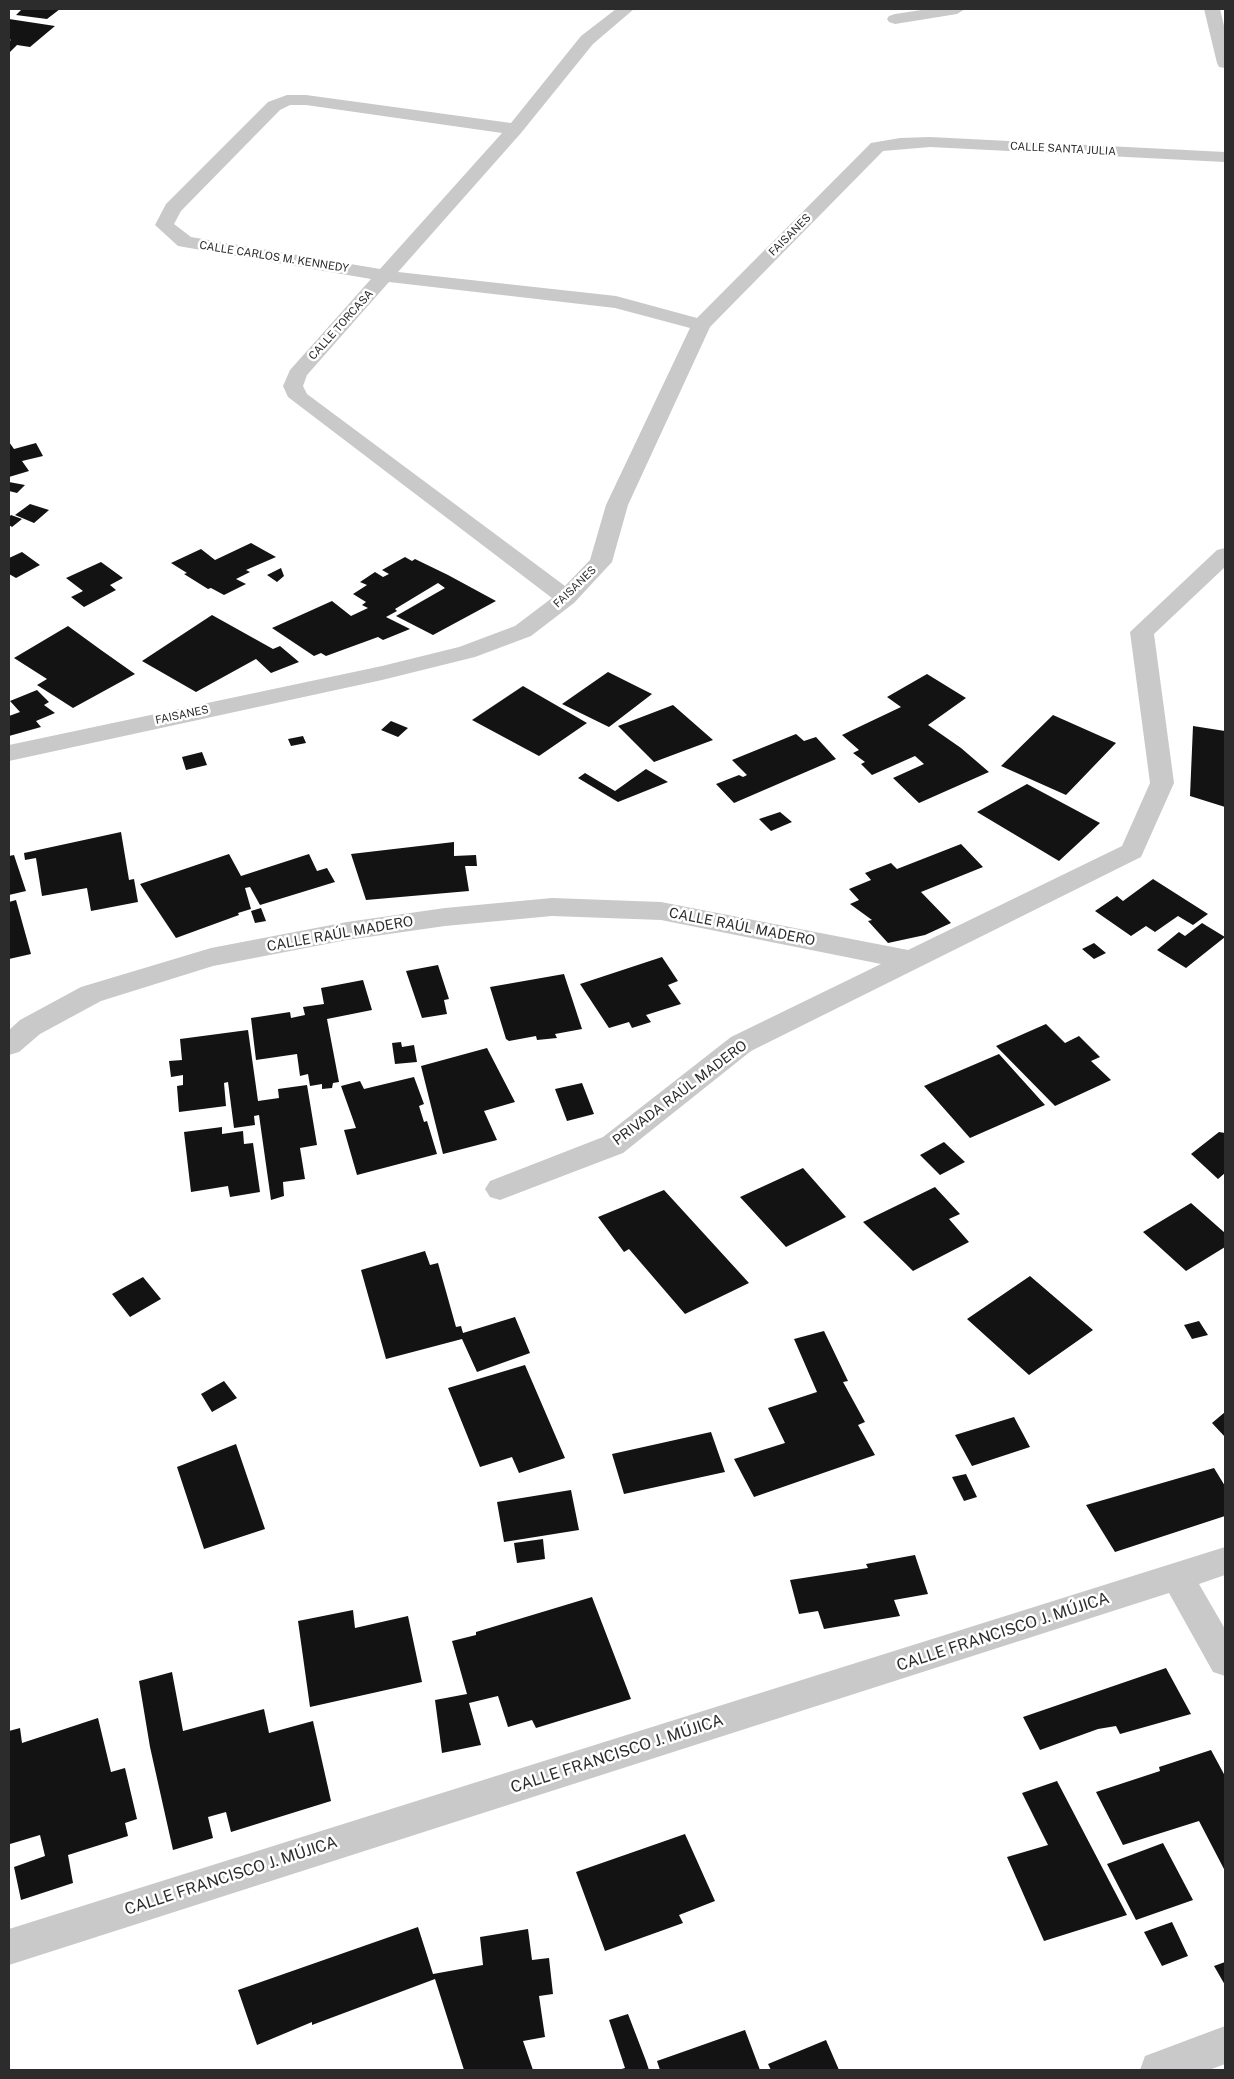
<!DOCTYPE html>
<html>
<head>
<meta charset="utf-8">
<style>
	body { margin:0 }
	#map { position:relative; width:1234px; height:2079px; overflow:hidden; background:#fff; font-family:"Public Sans",sans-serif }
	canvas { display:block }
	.frame { position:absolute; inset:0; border:10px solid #2c2c2c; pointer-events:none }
</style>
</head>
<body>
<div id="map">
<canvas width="1234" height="2079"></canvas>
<div class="frame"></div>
</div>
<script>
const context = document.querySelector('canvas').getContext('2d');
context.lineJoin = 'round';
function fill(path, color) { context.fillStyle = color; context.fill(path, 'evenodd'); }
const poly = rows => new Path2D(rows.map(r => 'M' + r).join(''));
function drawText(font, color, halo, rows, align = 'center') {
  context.font = font + ' "Public Sans",sans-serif'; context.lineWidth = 5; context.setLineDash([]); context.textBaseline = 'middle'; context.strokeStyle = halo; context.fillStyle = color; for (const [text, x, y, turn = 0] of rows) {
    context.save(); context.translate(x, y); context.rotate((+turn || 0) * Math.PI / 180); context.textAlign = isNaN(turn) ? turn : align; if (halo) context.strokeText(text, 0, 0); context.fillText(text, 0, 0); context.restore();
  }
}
const building = poly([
	[22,9,60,9,47,19,16,15],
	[9,19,55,26,30,47,17,45,9,53,9,41,11,40,9,39],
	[9,442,14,449,36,443,43,456,22,461,29,471,9,477],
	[9,482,25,485,17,493,9,491],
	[30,504,49,510,34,523,15,515],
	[11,515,22,519,12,527,9,525,9,517],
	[251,543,276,557,246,570,250,572,236,579,246,584,224,595,211,588,208,589,184,574,187,573,171,563,201,549,215,560],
	[22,552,40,565,16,578,9,574,9,558],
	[405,557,412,561,415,559,448,575,496,601,433,635,396,616,445,588,438,583,395,609,397,611,386,617,410,629,383,640,378,637,326,656,321,653,314,656,272,628,332,601,351,616,368,608,362,605,366,602,353,594,367,585,360,582,375,572,383,577,389,574,382,570],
	[101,562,123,578,110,585,116,590,84,607,71,597,83,591,66,578],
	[281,568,284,576,277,582,267,575],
	[212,615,273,649,280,646,299,662,271,673,256,659,196,692,142,661],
	[68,626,101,650,135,674,73,708,37,685,47,679,14,658],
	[608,672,652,694,609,727,562,704],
	[927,674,966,698,928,725,961,748,989,772,919,803,893,778,924,764,915,756,872,775,861,764,865,762,853,753,859,750,842,735,901,707,887,697],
	[523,686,587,723,539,756,472,720],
	[37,690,49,702,44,705,55,713,36,721,41,727,9,736,9,716,20,712,10,701],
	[673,705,713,740,654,762,618,726],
	[1053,715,1116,743,1066,795,1001,766],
	[391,721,408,728,398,737,381,730],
	[1193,726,1225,731,1225,807,1190,796],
	[796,734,804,741,816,737,836,759,734,803,716,784,739,775,743,777,747,775,732,760],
	[303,736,306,743,291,746,288,739],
	[202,752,207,765,186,770,182,757],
	[646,769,668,782,618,802,578,778,585,773,615,791],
	[1027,784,1100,823,1059,861,977,812],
	[780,812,792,822,771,831,759,819],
	[121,832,129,880,134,879,138,902,91,911,87,888,42,896,36,858,25,860,24,853],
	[454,842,454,856,476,855,477,866,465,866,469,891,366,900,351,854],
	[961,844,983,867,921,892,951,923,925,935,888,943,868,921,872,920,850,904,859,900,849,889,871,880,865,873,891,863,897,869],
	[229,854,241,876,309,854,317,871,327,868,335,882,260,905,250,887,245,888,251,909,238,913,239,915,176,938,140,884],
	[14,855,26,891,9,895,9,856],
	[1153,879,1208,914,1193,925,1178,916,1155,932,1146,926,1131,936,1095,911,1117,896,1123,901],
	[16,900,31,954,9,959,9,902],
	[261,908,266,921,255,923,251,911],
	[1202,923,1225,937,1186,968,1157,950,1179,932,1185,936],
	[1094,943,1106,953,1094,959,1082,949],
	[662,957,678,981,668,985,681,1004,646,1015,651,1022,632,1028,629,1022,609,1028,580,984],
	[438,965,449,999,444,1000,447,1014,422,1018,406,971],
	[564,974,582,1029,555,1034,557,1038,537,1040,536,1036,509,1041,506,1039,490,987],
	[363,980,372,1010,327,1019,339,1082,333,1083,332,1088,322,1089,322,1084,310,1086,308,1074,300,1076,297,1054,256,1060,251,1018,290,1012,291,1018,305,1015,303,1007,324,1004,321,988],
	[1046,1024,1065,1043,1079,1036,1100,1057,1091,1061,1111,1080,1055,1106,996,1046],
	[248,1030,258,1101,279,1098,278,1089,307,1085,317,1145,300,1148,305,1179,283,1182,284,1196,271,1200,259,1115,254,1116,255,1125,234,1128,228,1082,224,1083,226,1106,179,1112,177,1086,183,1085,183,1075,171,1077,169,1061,182,1060,180,1039],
	[401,1042,402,1047,414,1045,417,1062,395,1064,392,1043],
	[487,1048,515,1102,484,1111,497,1140,443,1154,421,1066],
	[999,1054,1045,1105,970,1138,924,1086],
	[414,1077,424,1104,419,1106,424,1122,427,1121,437,1154,357,1175,344,1130,356,1128,341,1086,360,1081,364,1089],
	[582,1083,594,1114,567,1121,555,1089],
	[222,1127,222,1134,243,1131,244,1144,253,1143,260,1192,230,1197,228,1186,191,1192,184,1132],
	[1219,1132,1225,1133,1225,1173,1218,1179,1191,1154],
	[944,1142,965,1162,940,1175,920,1155],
	[803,1168,846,1217,786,1247,740,1197],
	[935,1187,960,1214,949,1219,969,1242,913,1271,863,1222],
	[664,1190,749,1283,685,1314,629,1249,624,1252,598,1217],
	[1191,1203,1225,1233,1225,1247,1186,1271,1143,1232],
	[425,1251,430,1265,438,1263,456,1327,461,1326,463,1333,515,1317,530,1353,477,1372,462,1339,386,1359,361,1270],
	[1030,1276,1093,1330,1029,1375,967,1319],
	[143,1277,161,1299,130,1317,112,1294],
	[1199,1321,1208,1335,1192,1339,1184,1325],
	[824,1331,848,1381,843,1382,865,1422,858,1425,875,1455,754,1497,734,1459,785,1443,768,1408,817,1392,794,1339],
	[525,1365,565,1458,519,1473,512,1457,480,1467,448,1388],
	[224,1381,237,1398,212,1412,201,1394],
	[1225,1412,1225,1437,1212,1423],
	[1014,1417,1030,1447,972,1466,955,1435],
	[711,1432,725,1472,624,1494,612,1454],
	[236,1444,265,1529,204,1549,177,1467],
	[1214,1468,1225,1486,1225,1516,1115,1552,1086,1505],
	[966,1474,977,1497,964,1501,952,1477],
	[571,1490,579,1530,504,1542,497,1502],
	[543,1539,545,1559,517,1563,514,1543],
	[915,1555,928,1594,894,1600,900,1616,824,1629,818,1611,799,1614,790,1580,868,1568,866,1564],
	[592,1597,631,1699,536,1728,532,1720,508,1727,498,1696,469,1703,481,1745,442,1753,435,1700,467,1694,452,1641,476,1635,476,1632],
	[353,1610,355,1628,408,1616,422,1682,310,1707,298,1621],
	[1166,1668,1191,1714,1120,1734,1116,1726,1098,1729,1040,1750,1023,1717],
	[172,1672,183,1731,264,1709,269,1733,313,1721,331,1801,231,1832,226,1812,208,1817,213,1838,173,1850,150,1747,139,1681],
	[98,1718,111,1772,125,1768,137,1819,125,1823,128,1836,68,1855,73,1883,21,1900,14,1867,45,1856,40,1835,10,1844,9,1731,20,1728,22,1743],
	[1211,1750,1225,1776,1225,1871,1199,1821,1123,1845,1096,1792,1160,1771,1159,1767],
	[1057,1781,1127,1915,1044,1941,1007,1857,1048,1845,1022,1793],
	[685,1834,715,1901,679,1915,683,1923,605,1951,576,1872],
	[1163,1843,1193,1900,1136,1920,1107,1864],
	[1172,1922,1188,1956,1162,1966,1144,1932],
	[418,1927,433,1974,483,1965,480,1937,528,1929,532,1960,549,1958,553,1994,539,1996,545,2037,523,2041,533,2070,464,2070,435,1979,312,2025,312,2022,257,2045,238,1990],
	[1225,1962,1225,1985,1214,1966],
	[628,2014,646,2061,649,2070,618,2070,625,2068,609,2020],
	[745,2030,760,2070,660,2070,657,2061],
	[826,2040,839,2070,771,2070,768,2064]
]);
const minor = poly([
	[616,9,634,9,593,44,521,133,398,272,616,296,697,318,871,143,900,138,930,137,1225,152,1225,162,930,147,883,151,710,327,628,505,612,562,574,603,531,636,475,657,382,680,9,761,9,745,382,666,459,647,515,626,552,598,288,397,283,386,290,370,371,279,178,246,155,225,166,204,268,102,287,95,306,95,511,123,581,36,616,9],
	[290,105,306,105,502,133,380,269,191,237,174,224,181,211,280,110,290,105],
	[389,282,615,308,690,328,606,505,590,560,565,586,307,394,303,386,307,375,389,282],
	[928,9,965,9,957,14,895,24,889,22,887,19,889,16,895,14,928,9],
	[1204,9,1220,9,1225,30,1225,68,1219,67,1217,63,1204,9],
	[1225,548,1225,567,1154,634,1174,783,1141,857,751,1051,623,1153,500,1200,490,1197,485,1189,490,1181,603,1137,731,1037,881,964,661,920,552,916,445,926,347,940,213,966,101,1001,40,1034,19,1052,9,1055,9,1030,20,1020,81,987,211,948,347,922,445,908,552,898,661,902,908,950,1122,846,1150,783,1130,632,1217,550,1225,548],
	[1225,1547,1225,1575,1199,1584,1225,1629,1225,1676,1213,1672,1169,1593,9,1965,9,1929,1225,1547],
	[1225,2026,1225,2064,1209,2070,1140,2070,1145,2056,1225,2026]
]);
const farStreetnames = [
	["CALLE SANTA JULIA",1063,149,3],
	["FAISANES",790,235,-45],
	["CALLE CARLOS M. KENNEDY",274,257,9],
	["CALLE TORCASA",341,325,-48],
	["FAISANES",575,587,-44],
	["FAISANES",182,715,-12]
];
const streetNames = [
	["CALLE RAÚL MADERO",742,927,11],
	["CALLE RAÚL MADERO",340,934,-10],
	["PRIVADA RAÚL MADERO",680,1093,-37]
];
const nearStreetnames = [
	["CALLE FRANCISCO J. MÚJICA",1003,1632,-18],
	["CALLE FRANCISCO J. MÚJICA",617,1754,-18],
	["CALLE FRANCISCO J. MÚJICA",231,1876,-18]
];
fill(building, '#131313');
fill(minor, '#c9c9c9');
drawText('11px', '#2c2c2c', '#fff', farStreetnames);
drawText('14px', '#2c2c2c', '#fff', streetNames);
drawText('16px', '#2c2c2c', '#fff', nearStreetnames);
</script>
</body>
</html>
